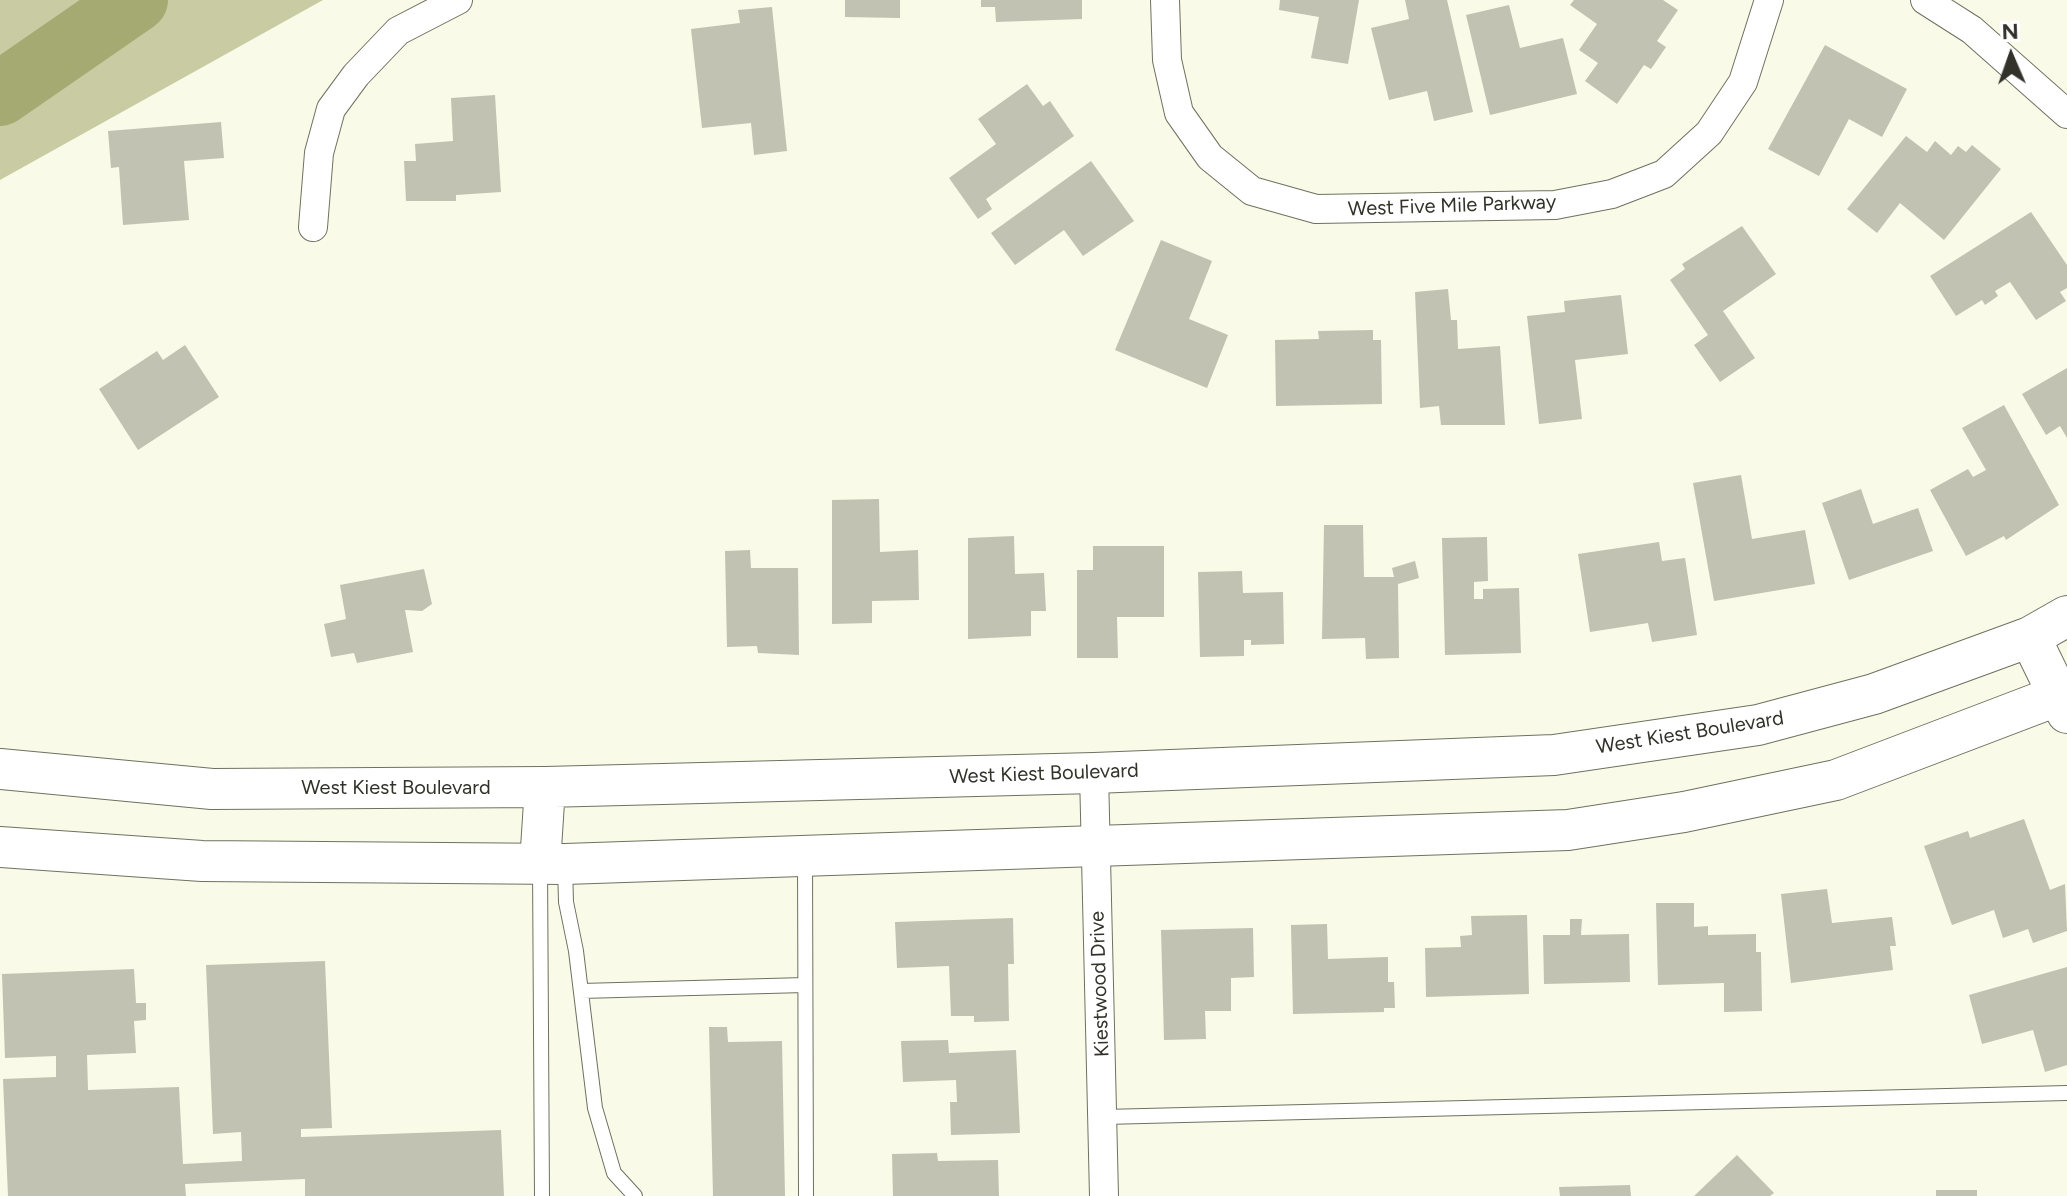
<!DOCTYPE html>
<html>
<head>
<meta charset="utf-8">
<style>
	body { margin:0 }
	#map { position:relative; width:2067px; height:1196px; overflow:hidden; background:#f9fbe8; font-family:Figtree,sans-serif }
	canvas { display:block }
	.north { position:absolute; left:1971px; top:16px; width:80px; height:80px; -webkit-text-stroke:6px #fff; paint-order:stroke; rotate:358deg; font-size:22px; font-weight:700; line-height:32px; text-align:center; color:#32322b }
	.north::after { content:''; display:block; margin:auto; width:28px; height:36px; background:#32322b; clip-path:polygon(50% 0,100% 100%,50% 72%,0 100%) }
</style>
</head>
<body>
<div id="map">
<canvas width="2067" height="1196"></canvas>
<div class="north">N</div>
</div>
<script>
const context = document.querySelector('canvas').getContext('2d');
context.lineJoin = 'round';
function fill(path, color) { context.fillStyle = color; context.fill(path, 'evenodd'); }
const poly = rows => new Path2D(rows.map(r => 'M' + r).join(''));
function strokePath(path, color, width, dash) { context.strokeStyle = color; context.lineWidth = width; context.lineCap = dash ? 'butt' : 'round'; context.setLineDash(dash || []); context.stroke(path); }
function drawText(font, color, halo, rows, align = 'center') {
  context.font = font + ' Figtree,sans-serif'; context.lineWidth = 7; context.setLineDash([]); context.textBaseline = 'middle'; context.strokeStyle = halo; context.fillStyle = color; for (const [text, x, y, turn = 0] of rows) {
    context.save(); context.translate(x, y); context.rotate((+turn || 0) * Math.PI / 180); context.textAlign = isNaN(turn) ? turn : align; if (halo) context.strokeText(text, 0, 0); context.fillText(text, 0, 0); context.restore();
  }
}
const green = poly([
	[0,0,323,0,0,180]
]);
const river = poly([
	[0,94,136,0]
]);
const building = poly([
	[845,0,900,0,900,18,845,17],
	[981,0,1082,0,1082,19,996,22,995,7,981,7],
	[1280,0,1359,0,1348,64,1311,58,1319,17,1279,10],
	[1405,0,1447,0,1473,112,1434,121,1427,91,1389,100,1371,28,1409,19],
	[1574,0,1663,0,1678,10,1657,41,1666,47,1651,69,1644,65,1617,104,1585,81,1598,63,1579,50,1597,24,1570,5],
	[1509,5,1520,48,1563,38,1577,94,1490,115,1466,15],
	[772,7,787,151,754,155,751,123,702,128,691,29,740,23,738,10],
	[1825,45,1907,89,1882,137,1849,119,1819,176,1768,149],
	[1027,84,1043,106,1050,101,1074,136,986,199,992,209,978,219,949,178,996,144,978,119],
	[495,95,501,192,456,195,456,201,406,201,404,161,416,161,415,144,453,141,451,98],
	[221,122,224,158,184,161,189,220,123,225,119,167,111,168,108,131],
	[1906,136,1927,152,1935,141,1951,155,1958,146,1966,152,1972,145,2001,169,1944,240,1900,203,1877,233,1847,209],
	[1091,161,1134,221,1083,256,1064,230,1015,265,991,233],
	[2031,212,2067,265,2067,288,2060,292,2066,301,2036,320,2010,282,1995,291,1998,296,1985,305,1982,300,1956,316,1930,276],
	[1742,226,1776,274,1723,311,1755,358,1720,382,1694,345,1708,335,1670,280,1685,269,1682,264],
	[1161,240,1212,261,1189,319,1228,335,1207,388,1115,350],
	[1448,289,1451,320,1457,320,1458,349,1500,346,1505,425,1441,425,1439,406,1420,408,1415,292],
	[1621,295,1628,354,1575,360,1582,419,1539,424,1527,316,1565,312,1564,301],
	[1373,330,1373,340,1381,340,1382,404,1276,406,1275,340,1319,339,1318,331],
	[185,345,219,397,138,450,99,389,157,351,163,360],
	[2067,368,2067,438,2060,426,2046,435,2022,394],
	[2004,405,2059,505,2006,540,2004,536,1966,556,1930,490,1968,469,1973,477,1986,470,1962,428],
	[1741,475,1752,539,1805,530,1815,584,1714,601,1693,483],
	[1861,489,1873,524,1918,508,1933,551,1849,580,1822,503],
	[879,499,880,552,918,550,919,600,872,601,872,623,832,624,832,500],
	[1324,525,1363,525,1364,577,1394,577,1392,568,1415,561,1419,578,1398,584,1399,658,1366,659,1365,638,1322,639],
	[1014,536,1015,574,1044,573,1046,611,1031,611,1031,636,968,639,968,538],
	[1487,537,1488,581,1474,582,1474,599,1483,599,1483,589,1519,588,1521,653,1445,655,1442,538],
	[1659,542,1662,561,1685,558,1697,635,1652,642,1648,623,1590,632,1578,554],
	[1093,546,1164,546,1164,617,1117,617,1118,658,1077,658,1077,570,1093,570],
	[750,550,751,568,798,568,799,655,758,653,757,646,727,647,725,551],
	[424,569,432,604,422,611,405,610,413,652,357,663,354,653,331,657,324,624,346,619,340,585],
	[1242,571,1243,593,1283,592,1284,644,1251,645,1251,640,1244,640,1244,656,1200,657,1198,572],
	[2024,819,2050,890,2065,884,2067,931,2033,943,2028,929,2003,938,1994,910,1952,925,1924,846,1968,831,1970,838],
	[1827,889,1832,923,1892,917,1896,946,1890,946,1893,970,1791,983,1781,894],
	[1656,903,1694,903,1694,927,1708,926,1708,935,1756,934,1756,952,1761,952,1762,1011,1724,1012,1724,983,1658,985],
	[1527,915,1529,994,1426,997,1425,948,1461,947,1460,936,1472,935,1471,916],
	[1013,918,1014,964,1008,964,1009,1021,974,1022,974,1016,951,1016,949,966,897,968,895,922],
	[1570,919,1582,919,1581,935,1629,934,1630,982,1544,984,1543,935,1570,935],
	[1327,924,1328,959,1388,957,1388,982,1394,982,1395,1008,1384,1008,1384,1012,1293,1014,1291,925],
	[1253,928,1254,977,1231,978,1231,1011,1205,1011,1206,1039,1164,1040,1161,930],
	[325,961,332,1128,301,1129,301,1137,501,1130,504,1196,305,1196,305,1179,185,1184,186,1196,8,1196,3,1079,56,1077,56,1056,5,1058,2,974,134,969,136,1003,146,1003,146,1020,134,1021,136,1053,87,1055,88,1090,179,1087,183,1164,242,1161,241,1132,213,1134,206,965],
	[2067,967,2067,1065,2045,1072,2033,1030,1982,1044,1969,995],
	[709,1027,727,1027,728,1042,782,1041,785,1196,713,1196],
	[948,1040,949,1053,1016,1050,1020,1133,951,1135,950,1102,957,1102,956,1080,903,1082,901,1041],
	[937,1153,938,1161,998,1160,999,1196,893,1196,892,1154],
	[1737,1155,1774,1193,1770,1196,1694,1196],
	[1630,1185,1631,1196,1560,1196,1559,1187],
	[1936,1190,1977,1190,1977,1196,1936,1196]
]);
const lane = poly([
	[805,857,806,1196],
	[540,864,542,1196],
	[565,866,566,902,576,951,595,1108,614,1173,635,1196],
	[581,991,805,985],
	[1104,1117,2067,1093]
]);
const street = poly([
	[1165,0,1167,60,1179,113,1210,157,1252,191,1316,209,1555,205,1612,194,1664,174,1709,133,1743,82,1769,0],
	[1925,0,1972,30,2067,114],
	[313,227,319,153,331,109,356,75,398,31,458,0],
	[1094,773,1104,1196]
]);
const secondary = poly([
	[2030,637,2067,713],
	[0,769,212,789,545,787,1094,773,1554,755,1758,725,1874,694,2030,637,2067,616],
	[0,847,202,861,565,864,1568,830,1684,812,1836,780,2067,692],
	[540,864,545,787]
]);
const streetNames = [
	["West Five Mile Parkway",1452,206,-2],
	["West Kiest Boulevard",1690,733,-9],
	["West Kiest Boulevard",1044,774,-2],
	["West Kiest Boulevard",396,788],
	["Kiestwood Drive",1100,984,-92]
];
fill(green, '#c9cca2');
strokePath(river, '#a5a972', 64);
fill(building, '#c1c2b1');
strokePath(lane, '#6f7160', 16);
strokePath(street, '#6f7160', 30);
strokePath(secondary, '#6f7160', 42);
strokePath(lane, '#fff', 14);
strokePath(street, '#fff', 28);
strokePath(secondary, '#fff', 40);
drawText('20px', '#32322b', '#fff', streetNames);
</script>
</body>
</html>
